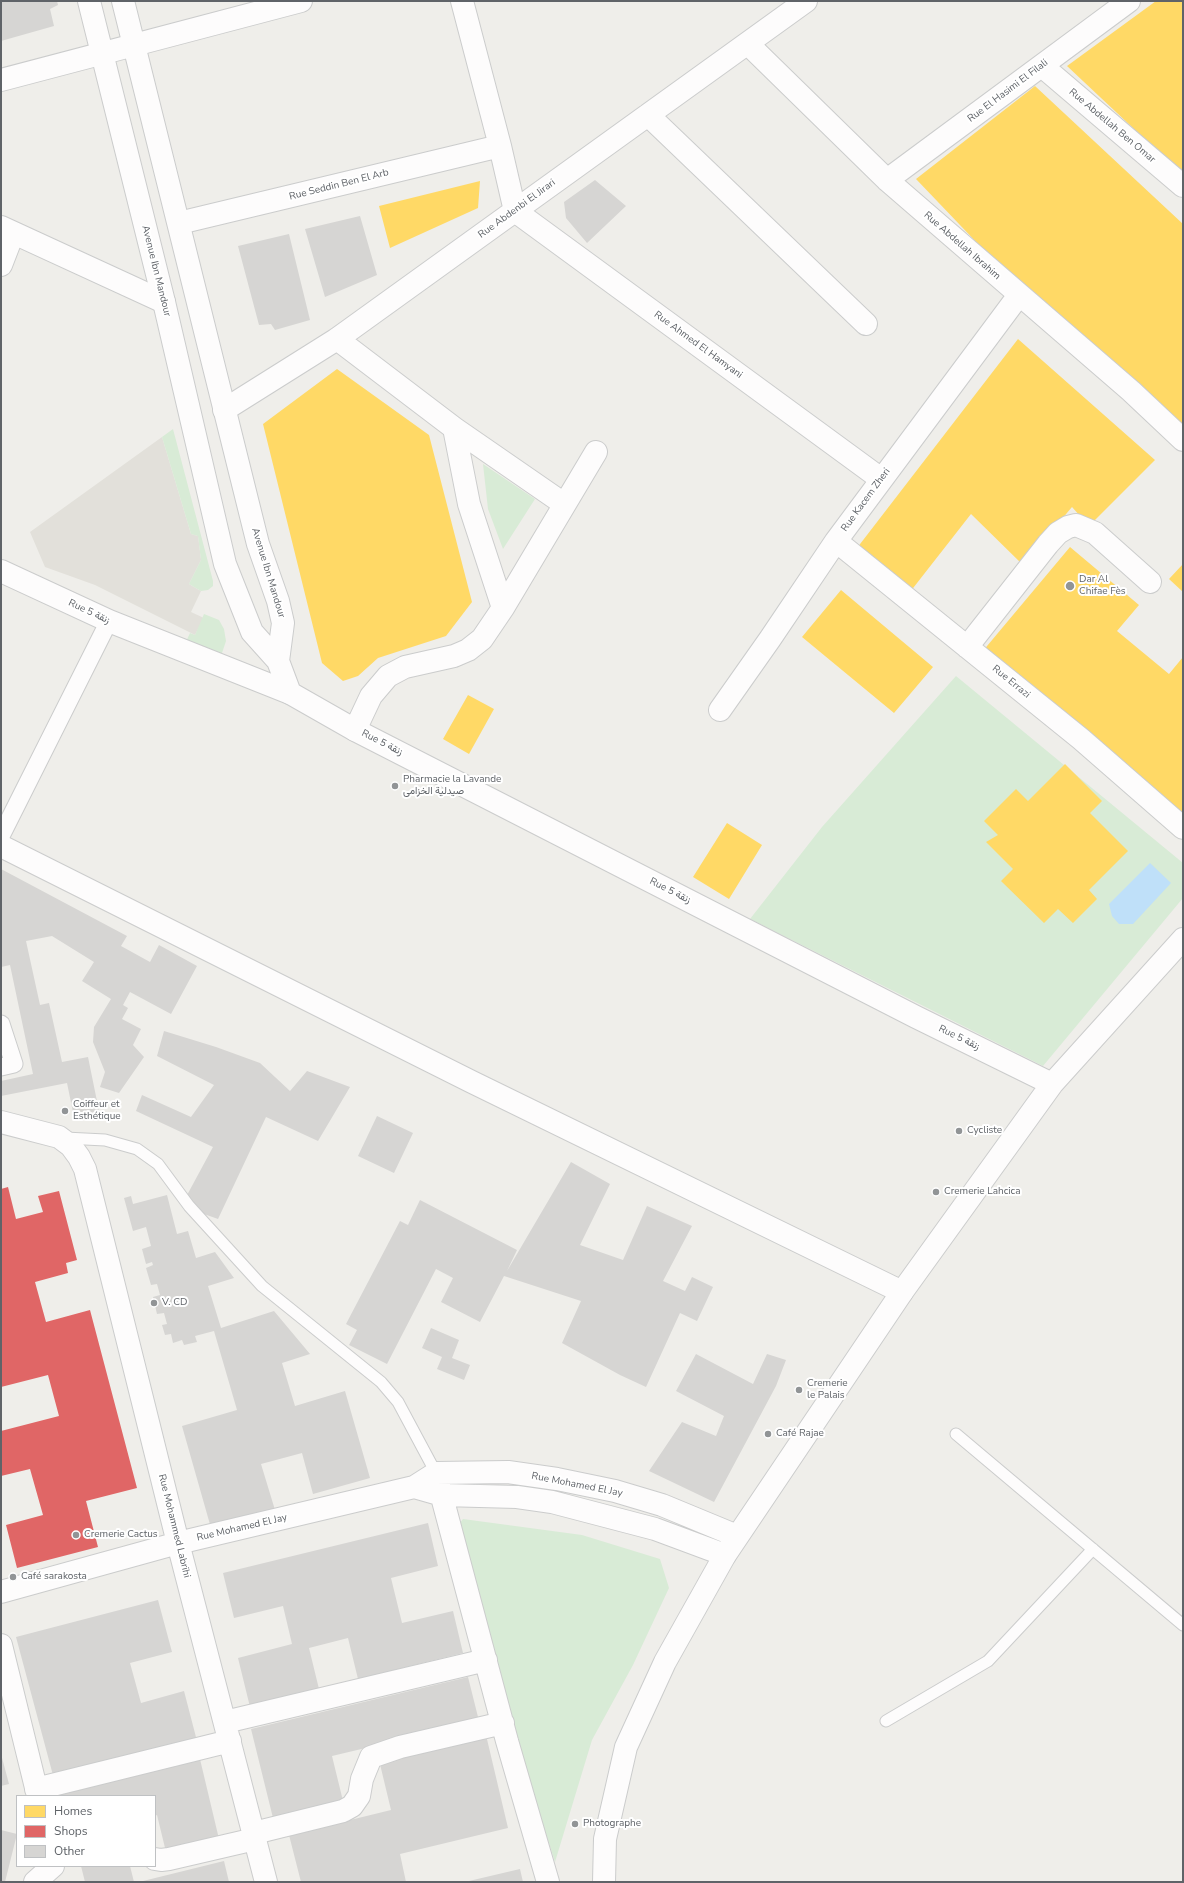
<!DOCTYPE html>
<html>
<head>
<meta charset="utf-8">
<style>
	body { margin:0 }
	#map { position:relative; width:1184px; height:1883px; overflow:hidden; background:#efeeea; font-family:"Nunito Sans",sans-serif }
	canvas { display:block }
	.frame { position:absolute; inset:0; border:2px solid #5f6368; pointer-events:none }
	.legend { position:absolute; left:16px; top:1795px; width:140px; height:72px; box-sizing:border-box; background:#fff; border:1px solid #bfc1c3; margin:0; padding:5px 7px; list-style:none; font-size:12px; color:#5f6368 }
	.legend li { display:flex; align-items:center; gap:8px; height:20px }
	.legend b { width:20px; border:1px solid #bfc1c3 }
</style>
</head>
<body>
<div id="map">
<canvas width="1184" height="1883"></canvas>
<div class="frame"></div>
<ul class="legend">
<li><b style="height:11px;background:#ffd966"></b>Homes</li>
<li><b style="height:11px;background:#e06666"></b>Shops</li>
<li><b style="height:11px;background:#d6d5d3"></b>Other</li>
</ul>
</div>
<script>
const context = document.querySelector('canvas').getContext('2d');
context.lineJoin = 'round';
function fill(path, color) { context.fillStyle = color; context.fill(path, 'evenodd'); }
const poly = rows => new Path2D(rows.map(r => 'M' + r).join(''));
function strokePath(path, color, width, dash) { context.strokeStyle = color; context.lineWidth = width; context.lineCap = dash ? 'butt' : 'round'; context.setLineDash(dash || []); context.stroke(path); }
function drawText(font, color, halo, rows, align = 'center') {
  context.font = font + ' "Nunito Sans",Vazirmatn,sans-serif'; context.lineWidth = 4; context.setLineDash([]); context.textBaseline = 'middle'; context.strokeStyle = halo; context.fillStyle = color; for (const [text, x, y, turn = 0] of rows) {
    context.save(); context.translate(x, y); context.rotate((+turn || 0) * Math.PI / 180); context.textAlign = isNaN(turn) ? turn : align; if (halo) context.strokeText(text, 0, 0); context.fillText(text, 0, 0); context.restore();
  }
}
const education = poly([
	[162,437,191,534,198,536,201,560,189,584,201,591,191,612,204,618,195,635,95,585,45,567,30,532]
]);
const green = poly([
	[173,429,213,581,213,586,208,590,201,591,189,584,201,560,198,536,191,534,162,437],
	[483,464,535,499,503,549,488,509],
	[204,614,219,620,224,629,226,641,222,653,209,656,183,648,190,633,195,635],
	[956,676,1183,863,1183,898,1043,1066,750,919,822,827],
	[463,1519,582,1535,660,1559,669,1588,633,1665,592,1740,555,1862,450,1535]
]);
const water = poly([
	[1150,863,1171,883,1133,924,1119,924,1112,916,1109,904]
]);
const homes = poly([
	[1156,1,1183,1,1183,175,1067,66],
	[1035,86,1183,224,1183,430,1002,269,916,179],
	[480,181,478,208,390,248,379,206],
	[1018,339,1155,460,1089,526,1072,507,1023,565,971,514,910,592,857,548],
	[337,369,429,435,472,602,446,636,378,658,358,676,343,681,322,663,263,424],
	[1070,547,1139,605,1117,631,1169,674,1183,657,1183,819,982,652],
	[1183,564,1183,592,1169,579],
	[841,590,933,667,894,713,802,637],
	[468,695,494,709,469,754,443,739],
	[1065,764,1102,801,1090,813,1128,851,1089,890,1097,899,1073,923,1058,909,1044,923,1001,881,1013,869,986,842,998,835,984,821,1016,789,1028,801],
	[727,823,762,845,729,899,693,877]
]);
const shops = poly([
	[8,1187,16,1219,43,1212,38,1196,59,1191,77,1260,66,1263,68,1273,35,1282,46,1322,90,1310,137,1488,86,1501,98,1547,17,1568,6,1525,43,1515,30,1469,1,1476,1,1431,59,1416,48,1375,1,1387,1,1189]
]);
const building = poly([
	[1,1,57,1,58,5,50,9,54,26,1,41],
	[595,180,626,206,587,243,566,218,564,202],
	[360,216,377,275,325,297,305,229],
	[289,234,310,320,275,330,271,324,259,325,238,246],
	[1,869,127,936,121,946,150,962,159,945,197,966,171,1014,130,992,123,1005,128,1008,122,1019,141,1029,133,1045,144,1057,119,1093,100,1087,105,1072,93,1042,94,1027,111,999,82,981,94,962,52,936,26,941,40,1005,49,1003,62,1062,88,1057,99,1111,74,1117,67,1083,1,1096,1,1081,33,1074,10,965,1,967],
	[164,1031,216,1047,260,1063,290,1091,307,1071,350,1087,318,1141,266,1117,218,1219,204,1214,186,1197,213,1147,136,1111,142,1095,191,1117,214,1085,157,1056],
	[377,1116,413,1133,394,1173,358,1156],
	[571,1162,610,1184,580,1245,623,1260,647,1206,692,1226,663,1281,685,1291,692,1277,713,1287,697,1321,680,1313,646,1387,620,1375,562,1343,581,1301,504,1276,480,1322,441,1302,453,1278,436,1269,387,1364,349,1345,357,1330,346,1324,400,1221,408,1225,420,1200,517,1250,507,1271],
	[167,1195,177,1234,188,1231,196,1258,215,1252,234,1278,208,1286,221,1328,274,1311,310,1354,282,1363,295,1406,345,1391,370,1478,313,1494,302,1453,261,1464,275,1510,211,1528,182,1426,237,1410,214,1331,195,1336,197,1342,184,1345,182,1340,173,1343,171,1334,165,1335,162,1325,167,1324,164,1313,157,1314,153,1297,160,1295,157,1284,151,1285,146,1268,153,1265,152,1262,146,1264,142,1249,151,1246,146,1227,133,1231,124,1198,131,1196,133,1204],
	[431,1328,459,1340,452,1358,470,1365,464,1380,437,1369,442,1357,422,1348],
	[696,1354,753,1384,767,1354,786,1360,776,1386,714,1502,649,1471,682,1422,716,1436,724,1416,676,1391],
	[428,1523,438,1566,391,1578,402,1623,453,1611,463,1653,358,1679,348,1638,309,1648,319,1689,250,1707,238,1658,292,1644,283,1606,234,1618,223,1573],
	[158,1600,172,1652,130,1663,141,1703,184,1691,197,1741,54,1779,16,1637],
	[468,1677,479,1721,332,1756,343,1801,273,1818,251,1729],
	[486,1735,508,1828,400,1854,406,1882,301,1882,289,1835,391,1810,379,1760],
	[1,1754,9,1784,1,1786],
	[199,1755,219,1839,166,1852,157,1815,155,1816,155,1796,61,1796,59,1789],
	[1,1830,17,1834,5,1882,1,1882],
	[224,1861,229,1882,143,1882,143,1881],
	[81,1866,130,1866,134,1882,85,1882],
	[520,1869,523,1882,469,1882,469,1881]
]);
const service = poly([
	[65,1138,105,1140,137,1149,158,1164,189,1206,262,1286,381,1382,398,1402,436,1473],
	[956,1434,1183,1625],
	[886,1721,988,1661,1093,1549]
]);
const pedestrian = poly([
	[1,836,109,621],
	[1,1024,14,1064,1,1067]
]);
const minor = poly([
	[462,1,500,146,515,211,881,479],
	[748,44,887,180,1131,391,1183,440],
	[1042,66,1183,186],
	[1,80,301,1],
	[648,115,866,324],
	[887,180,1129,1],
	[179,223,500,146],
	[1,227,164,302],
	[1,265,13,234],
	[337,339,454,428,564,504],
	[224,410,337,339,806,1],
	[454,428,469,504,503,608],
	[836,541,1081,739,1183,828],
	[1,571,109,621,290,693],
	[967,647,1048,544,1058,533,1068,527,1076,525,1095,533,1150,582],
	[720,710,770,639,836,541,1019,295],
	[355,730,371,696,388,676,405,667,454,656,468,650,482,639,503,608,596,452],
	[1,846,472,1082,902,1292],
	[1,1122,59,1137,71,1146,79,1157,85,1169,178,1543,266,1882],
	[438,1482,507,1741,548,1882],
	[725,1555,655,1529,552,1502,517,1497,442,1495,414,1487,436,1473,508,1472,557,1479,615,1491,662,1505,737,1536],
	[1,1592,178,1543,414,1487],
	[1,1645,38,1796],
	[225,1722,486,1660],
	[36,1789,230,1741],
	[254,1833,343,1811,352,1806,359,1796,362,1779,371,1757,400,1747,503,1723],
	[155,1859,161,1860,169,1859,255,1839],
	[35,1882,53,1866]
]);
const tertiary = poly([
	[89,1,164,302,225,564,252,632,278,661,290,693,355,730,916,1017,1052,1084],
	[123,1,258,544,278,601,283,623,278,661],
	[604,1882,605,1839,626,1747,665,1662,725,1555,902,1292,1052,1084,1183,939]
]);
const markers = [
	[1070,586,5,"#919496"],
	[395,786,4,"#919496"],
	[65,1111,4,"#919496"],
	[959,1131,4,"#919496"],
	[936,1192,4,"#919496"],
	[154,1303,4,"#919496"],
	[799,1390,4,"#919496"],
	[768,1434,4,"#919496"],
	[76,1535,4,"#919496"],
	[13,1577,4,"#919496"],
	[575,1824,4,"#919496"]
];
const streetNames = [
	["Rue El Hasimi El Filali",1008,91,-37],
	["Rue Abdellah Ben Omar",1112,126,40],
	["Rue Seddin Ben El Arb",339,185,-14],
	["Rue Abdenbi El Jirari",517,209,-36],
	["Rue Abdellah Ibrahim",962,246,41],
	["Avenue Ibn Mandour",156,271,76],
	["Rue Ahmed El Hamyani",698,345,36],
	["Rue Kacem Zheri",866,500,-54],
	["Avenue Ibn Mandour",268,573,73],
	["Rue 5 زنقة",89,612,25],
	["Rue Errazi",1011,682,39],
	["Rue 5 زنقة",382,743,27],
	["Rue 5 زنقة",670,891,27],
	["Rue 5 زنقة",959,1038,26],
	["Rue Mohamed El Jay",577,1485,11],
	["Rue Mohammed Labrihi",174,1526,76],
	["Rue Mohamed El Jay",242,1528,-13]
];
const poiNames = [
	["Dar Al",1079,580],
	["Chifae Fès",1079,592],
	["Pharmacie la Lavande",403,780],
	["صيدلية الخزامى",403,792],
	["Coiffeur et",73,1105],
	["Esthétique",73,1117],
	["Cycliste",967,1131],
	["Cremerie Lahcica",944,1192],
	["V. CD",162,1303],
	["Cremerie",807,1384],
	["le Palais",807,1396],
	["Café Rajae",776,1434],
	["Cremerie Cactus",84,1535],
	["Café sarakosta",21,1577],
	["Photographe",583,1824]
];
fill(education, '#e2e0da');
fill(green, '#d8ebd6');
fill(water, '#bfe0f9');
fill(homes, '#ffd966');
fill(shops, '#e06666');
fill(building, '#d6d5d3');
strokePath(service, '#cbcccc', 13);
strokePath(pedestrian, '#cbcccc', 19);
strokePath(minor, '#cbcccc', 24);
strokePath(tertiary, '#cbcccc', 24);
strokePath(service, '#fdfcfc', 11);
strokePath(pedestrian, '#fdfcfc', 17);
strokePath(minor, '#fdfcfc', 22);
strokePath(tertiary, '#fdfcfc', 22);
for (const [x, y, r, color] of markers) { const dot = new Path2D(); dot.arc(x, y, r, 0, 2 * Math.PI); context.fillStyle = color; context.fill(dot); strokePath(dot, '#fff', 1.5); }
drawText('10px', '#5f6368', '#fff', streetNames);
drawText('10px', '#5f6368', '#fff', poiNames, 'left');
</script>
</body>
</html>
